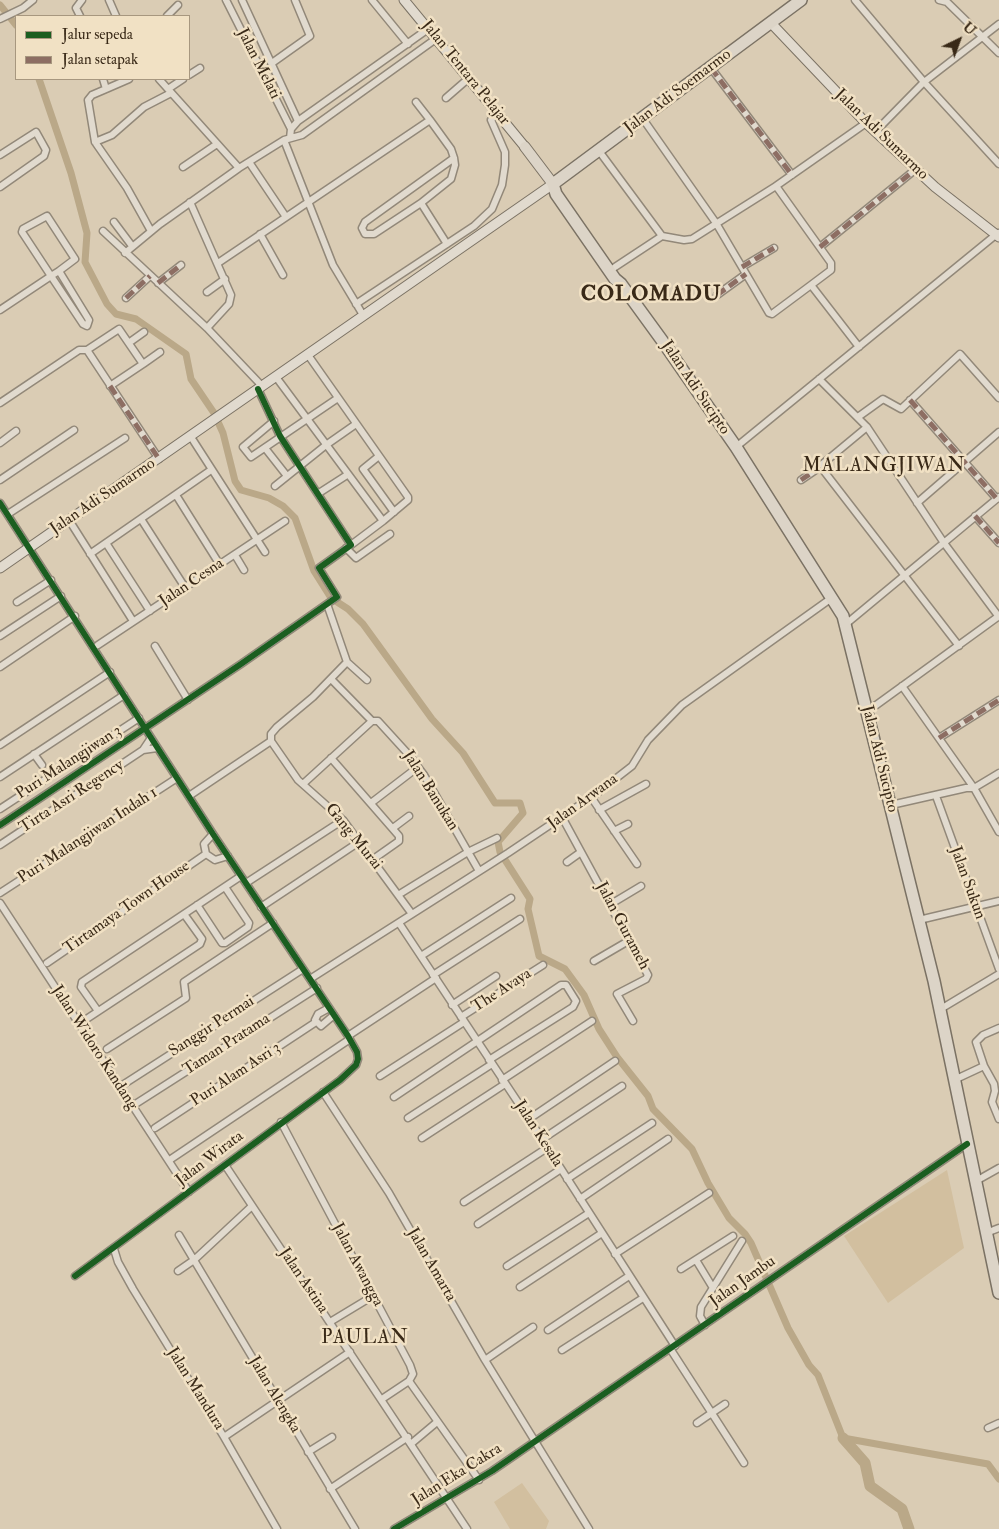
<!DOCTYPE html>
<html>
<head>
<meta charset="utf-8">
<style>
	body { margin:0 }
	#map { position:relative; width:999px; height:1529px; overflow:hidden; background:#daccb4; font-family:"IM FELL Double Pica",serif }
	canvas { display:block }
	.legend { position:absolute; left:15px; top:15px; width:175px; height:65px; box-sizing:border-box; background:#f1e1c4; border:1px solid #a7977f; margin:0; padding:6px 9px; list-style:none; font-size:15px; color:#392917 }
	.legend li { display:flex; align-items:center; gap:10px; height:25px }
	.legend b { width:25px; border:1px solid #a7977f }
	.north { position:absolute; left:934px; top:15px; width:50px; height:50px; -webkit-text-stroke:4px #f1e1c4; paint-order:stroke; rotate:42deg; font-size:14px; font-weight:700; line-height:20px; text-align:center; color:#392917 }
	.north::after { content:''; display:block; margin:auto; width:18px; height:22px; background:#392917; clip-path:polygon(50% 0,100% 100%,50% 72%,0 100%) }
</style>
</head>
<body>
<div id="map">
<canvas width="999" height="1529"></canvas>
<ul class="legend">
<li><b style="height:6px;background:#1b5e20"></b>Jalur sepeda</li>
<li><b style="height:6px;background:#8d6e63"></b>Jalan setapak</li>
</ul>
<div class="north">U</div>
</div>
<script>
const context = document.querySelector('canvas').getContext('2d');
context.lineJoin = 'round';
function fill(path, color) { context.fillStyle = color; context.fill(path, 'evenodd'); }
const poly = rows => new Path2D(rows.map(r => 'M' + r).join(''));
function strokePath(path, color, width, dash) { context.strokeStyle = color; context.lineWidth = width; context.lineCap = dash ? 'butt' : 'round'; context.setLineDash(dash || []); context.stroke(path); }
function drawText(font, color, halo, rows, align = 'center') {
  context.font = font + ' "IM FELL Double Pica",serif'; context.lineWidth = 5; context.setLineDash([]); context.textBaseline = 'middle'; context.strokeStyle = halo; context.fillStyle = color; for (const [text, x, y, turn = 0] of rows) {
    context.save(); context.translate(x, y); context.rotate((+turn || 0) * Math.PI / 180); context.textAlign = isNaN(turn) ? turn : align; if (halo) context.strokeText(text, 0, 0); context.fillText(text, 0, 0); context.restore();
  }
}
const green = poly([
	[947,1170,964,1248,888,1303,844,1236],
	[522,1483,549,1521,546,1529,510,1529,494,1502]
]);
const canal = poly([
	[0,5,16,25],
	[39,79,71,173,87,233,85,262,107,304,116,314,136,319,186,354,191,379,214,413,223,433,235,481,241,490,269,498,283,506,295,518,314,571,331,598,348,609,363,624,432,719,463,753,495,803,520,803,523,813,498,842,500,852,530,899,528,909,539,956,565,969,584,995,599,1029,617,1057,648,1096,653,1109,692,1149,708,1183,729,1218,745,1234,751,1243,788,1328,809,1365,818,1375,843,1438,988,1464,999,1479]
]);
const river = poly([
	[843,1438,865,1463,870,1486,902,1509,909,1529]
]);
const minor = poly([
	[109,0,116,16],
	[226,0,291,129],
	[242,0,298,121],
	[372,0,408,44],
	[855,0,924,82,999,164],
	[939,0,947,2,999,53],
	[80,16,76,8,82,0],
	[167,16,178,5],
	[0,19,23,8,33,0],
	[272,63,310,36,295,0],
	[711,68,792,175],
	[189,75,200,68],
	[103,79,106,89,92,95,88,100,95,142,127,188,151,231],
	[159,79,239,168],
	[106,89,129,79],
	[168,89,183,79],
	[446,98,469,78],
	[416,102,430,120],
	[643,119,716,223,769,313,772,314,811,285,859,347],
	[875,132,924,82,999,24],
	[290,138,291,129,298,121,428,29],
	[284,140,333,265,363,315],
	[95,142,112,135,144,107,171,93],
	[599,151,662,236],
	[0,155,36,132,46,150,44,156,0,187],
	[249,162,286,217],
	[183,167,217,144],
	[776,186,831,263,831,270,811,285],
	[190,202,231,295,229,304,207,328],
	[421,203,447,244],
	[114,222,132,246],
	[103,231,207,328,262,386],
	[260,234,283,275],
	[820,247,916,169],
	[125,253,160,224,239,168,284,140,302,135,437,38],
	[218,263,430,120,451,149,454,158,455,165,451,179,421,203,374,234,365,234,362,228,365,222,454,158],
	[615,267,662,236,684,240,692,239,776,186,866,123],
	[742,267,774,248],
	[158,283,181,265],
	[207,292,225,279],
	[717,295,746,274],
	[126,298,150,276],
	[356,304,474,226,492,209,502,185,505,165,505,152,491,120,497,113],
	[0,310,51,276,59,271,75,259,47,216,23,229,22,232,51,276,83,324,87,326,89,320,59,271],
	[130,342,144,332],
	[87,350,159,459],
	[308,355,408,497,408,500,383,521,351,545],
	[143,364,160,352],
	[276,377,383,521],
	[819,379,867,427,944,543,999,617],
	[910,400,997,499],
	[0,403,79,350,87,350,119,329,143,364,110,386],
	[858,417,883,399,901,409,960,354,999,398],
	[274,421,243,447,251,457,338,398],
	[867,427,820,466,959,646],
	[191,437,265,552],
	[0,443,16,431],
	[736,447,998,233],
	[265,448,287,476],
	[379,456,363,469,394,512],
	[0,480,74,430],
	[801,480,820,467],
	[275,486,326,445,356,424],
	[319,493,347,475],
	[176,495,220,565],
	[0,503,213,834,348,1036,357,1052,358,1059,356,1065,340,1080,75,1276],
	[917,503,999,432],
	[8,514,125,438],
	[975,516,999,543],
	[141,519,186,589],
	[69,520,133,621],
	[106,543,150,611],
	[346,548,356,558,390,534],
	[90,554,211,470],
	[235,555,244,570],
	[17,602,51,580],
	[327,604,347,662],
	[846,624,999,497],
	[0,636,61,596],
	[98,645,285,521],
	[155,646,188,700],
	[0,667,75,616],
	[331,679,372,721],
	[902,686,974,788,999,832],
	[868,711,999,616],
	[372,721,378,721,409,755,424,775,479,871],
	[151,738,143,750,157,748],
	[939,738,999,700],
	[271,741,298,780,343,820,412,914],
	[271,741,271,734,277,727,313,697,347,662,367,680],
	[0,745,110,672],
	[34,754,42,765],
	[331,758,399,836,399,841,372,860],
	[0,777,124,695],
	[303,784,372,721],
	[974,788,999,773],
	[189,796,271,741],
	[936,796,999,969],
	[591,797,637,864],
	[371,803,418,767],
	[891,805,966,788,974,788],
	[0,809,139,718],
	[599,810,646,784],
	[562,817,648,975,646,979,617,994,633,1021],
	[0,825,241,664,337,597,319,568,351,545,280,436,258,389],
	[393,828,409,816],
	[614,831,628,824],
	[213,834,204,844,206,854,215,860,228,856],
	[0,845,143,750],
	[567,862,581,852],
	[246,883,343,820],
	[0,893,177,778],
	[398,895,468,852,497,838],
	[0,903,189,1192],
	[611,904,641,886],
	[197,905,222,943,225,943,248,927,249,923,225,887],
	[261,907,356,844],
	[919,920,999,901],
	[399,923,529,1119,675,1346],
	[421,956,511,898],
	[594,961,630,940],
	[47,963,206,854],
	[433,975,520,919],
	[310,979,508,853,596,794,632,766,648,740,682,705,833,597],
	[452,1005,496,976],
	[329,1008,318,1014,315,1020,321,1026,334,1015],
	[939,1010,999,974],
	[98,1011,81,987,82,982,241,876],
	[461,1017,543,965],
	[88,1018,200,944,202,939,184,914],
	[348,1036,436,978],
	[107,1049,186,998,184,982,273,923],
	[984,1066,994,1084,995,1091,992,1102,999,1119],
	[380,1076,464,1022],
	[502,1080,592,1021],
	[954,1080,984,1066,976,1042,983,1035,999,1028],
	[121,1086,303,969],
	[323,1092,389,1193,485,1360,589,1529],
	[394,1097,561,985,566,985,576,1001,573,1007,489,1060],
	[137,1103,317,988],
	[408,1118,492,1064],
	[529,1119,615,1061],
	[281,1122,410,1365,413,1374,409,1381,479,1480],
	[155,1128,316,1022],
	[422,1138,505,1084],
	[541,1140,622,1086],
	[171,1159,350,1039],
	[225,1165,467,1529],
	[567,1179,652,1123],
	[976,1181,999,1168],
	[580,1199,668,1139],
	[464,1202,547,1148],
	[478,1224,561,1169],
	[986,1233,999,1228],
	[179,1235,355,1529],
	[114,1249,118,1262,133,1289,224,1437,277,1529],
	[615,1254,709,1193],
	[696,1260,713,1288],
	[507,1266,589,1213],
	[681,1269,733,1236],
	[178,1271,194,1260,252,1206],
	[520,1287,602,1233],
	[330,1322,373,1296],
	[705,1325,700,1316,701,1307,742,1241],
	[548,1330,629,1276],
	[562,1350,643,1298],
	[671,1350,744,1463],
	[485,1360,533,1327],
	[382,1399,409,1381],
	[697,1423,725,1404],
	[988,1428,999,1423],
	[224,1437,350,1352],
	[412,1443,437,1422],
	[308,1452,332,1437],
	[330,1489,408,1437],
	[394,1529,492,1471,967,1144]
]);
const secondary = poly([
	[404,0,525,147],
	[771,23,866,123,935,187,999,237],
	[0,568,553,184]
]);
const primary = poly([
	[525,147,553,184]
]);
const trunk = poly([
	[553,184,556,194,615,279,621,284,661,339,736,447,843,616,934,981,999,1293],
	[553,184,801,0]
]);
const quiet = poly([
	[711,68,792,175],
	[820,247,916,169],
	[742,267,774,248],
	[158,283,181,265],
	[717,295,746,274],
	[126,298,150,276],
	[110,386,159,459],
	[910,400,997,499],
	[801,480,820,467],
	[975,516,999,543],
	[939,738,999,700]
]);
const cycleway = poly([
	[0,503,213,834,348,1036,357,1052,358,1059,356,1065,340,1080,75,1276],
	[0,825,241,664,337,597,319,568,351,545,280,436,258,389],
	[394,1529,492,1471,967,1144]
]);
const streetNames = [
	["Jalan Melati",258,64,63],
	["Jalan Tentara Pelajar",465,73,51],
	["Jalan Adi Soemarmo",678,92,-37],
	["Jalan Adi Sumarmo",881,135,44],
	["Jalan Adi Sucipto",695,388,56],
	["Jalan Adi Sumarmo",103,497,-34],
	["Jalan Cesna",192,583,-34],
	["Jalan Adi Sucipto",879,759,76],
	["Puri Malangjiwan 3",69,763,-33],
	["Jalan Banukan",430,791,58],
	["Tirta Asri Regency",72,797,-33],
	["Jalan Arwana",583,802,-36],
	["Puri Malangjiwan Indah 1",88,836,-33],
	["Gang Murai",353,837,51],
	["Jalan Sukun",967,883,70],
	["Tirtamaya Town House",127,908,-35],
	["Jalan Gurameh",622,926,62],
	["The Avaya",502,991,-33],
	["Sanggir Permai",212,1027,-33],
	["Taman Pratama",227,1045,-33],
	["Jalan Widoro Kandang",94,1048,57],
	["Puri Alam Asri 3",236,1075,-33],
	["Jalan Kesala",538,1134,57],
	["Jalan Wirata",210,1159,-37],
	["Jalan Awangga",357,1265,62],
	["Jalan Amarta",431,1265,60],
	["Jalan Astina",303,1281,56],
	["Jalan Jambu",743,1282,-35],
	["Jalan Mandura",195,1389,58],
	["Jalan Alengka",274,1395,59],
	["Jalan Eka Cakra",457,1475,-32]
];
const quarterNames = [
	["MALANGJIWAN",884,467],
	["PAULAN",365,1339]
];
const districtNames = [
	["COLOMADU",651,295]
];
fill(green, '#d2bf9f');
strokePath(canal, '#baa888', 7);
strokePath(river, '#baa888', 11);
strokePath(minor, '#928879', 9);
strokePath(secondary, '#7b7264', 11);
strokePath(primary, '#7b7264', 12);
strokePath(trunk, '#7b7264', 14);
strokePath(minor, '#e1dace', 6);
strokePath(secondary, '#e1dace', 9);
strokePath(primary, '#dcd4c7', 10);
strokePath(trunk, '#dcd4c7', 11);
strokePath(quiet, '#8d6e63', 5, [10, 5]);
strokePath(cycleway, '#1b5e20', 6);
drawText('16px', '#392917', '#f1e1c4', streetNames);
context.letterSpacing = '1px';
drawText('19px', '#392917', '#f1e1c4', quarterNames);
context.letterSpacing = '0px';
context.letterSpacing = '1px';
drawText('bold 21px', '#392917', '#f1e1c4', districtNames);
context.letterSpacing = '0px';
</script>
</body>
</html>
